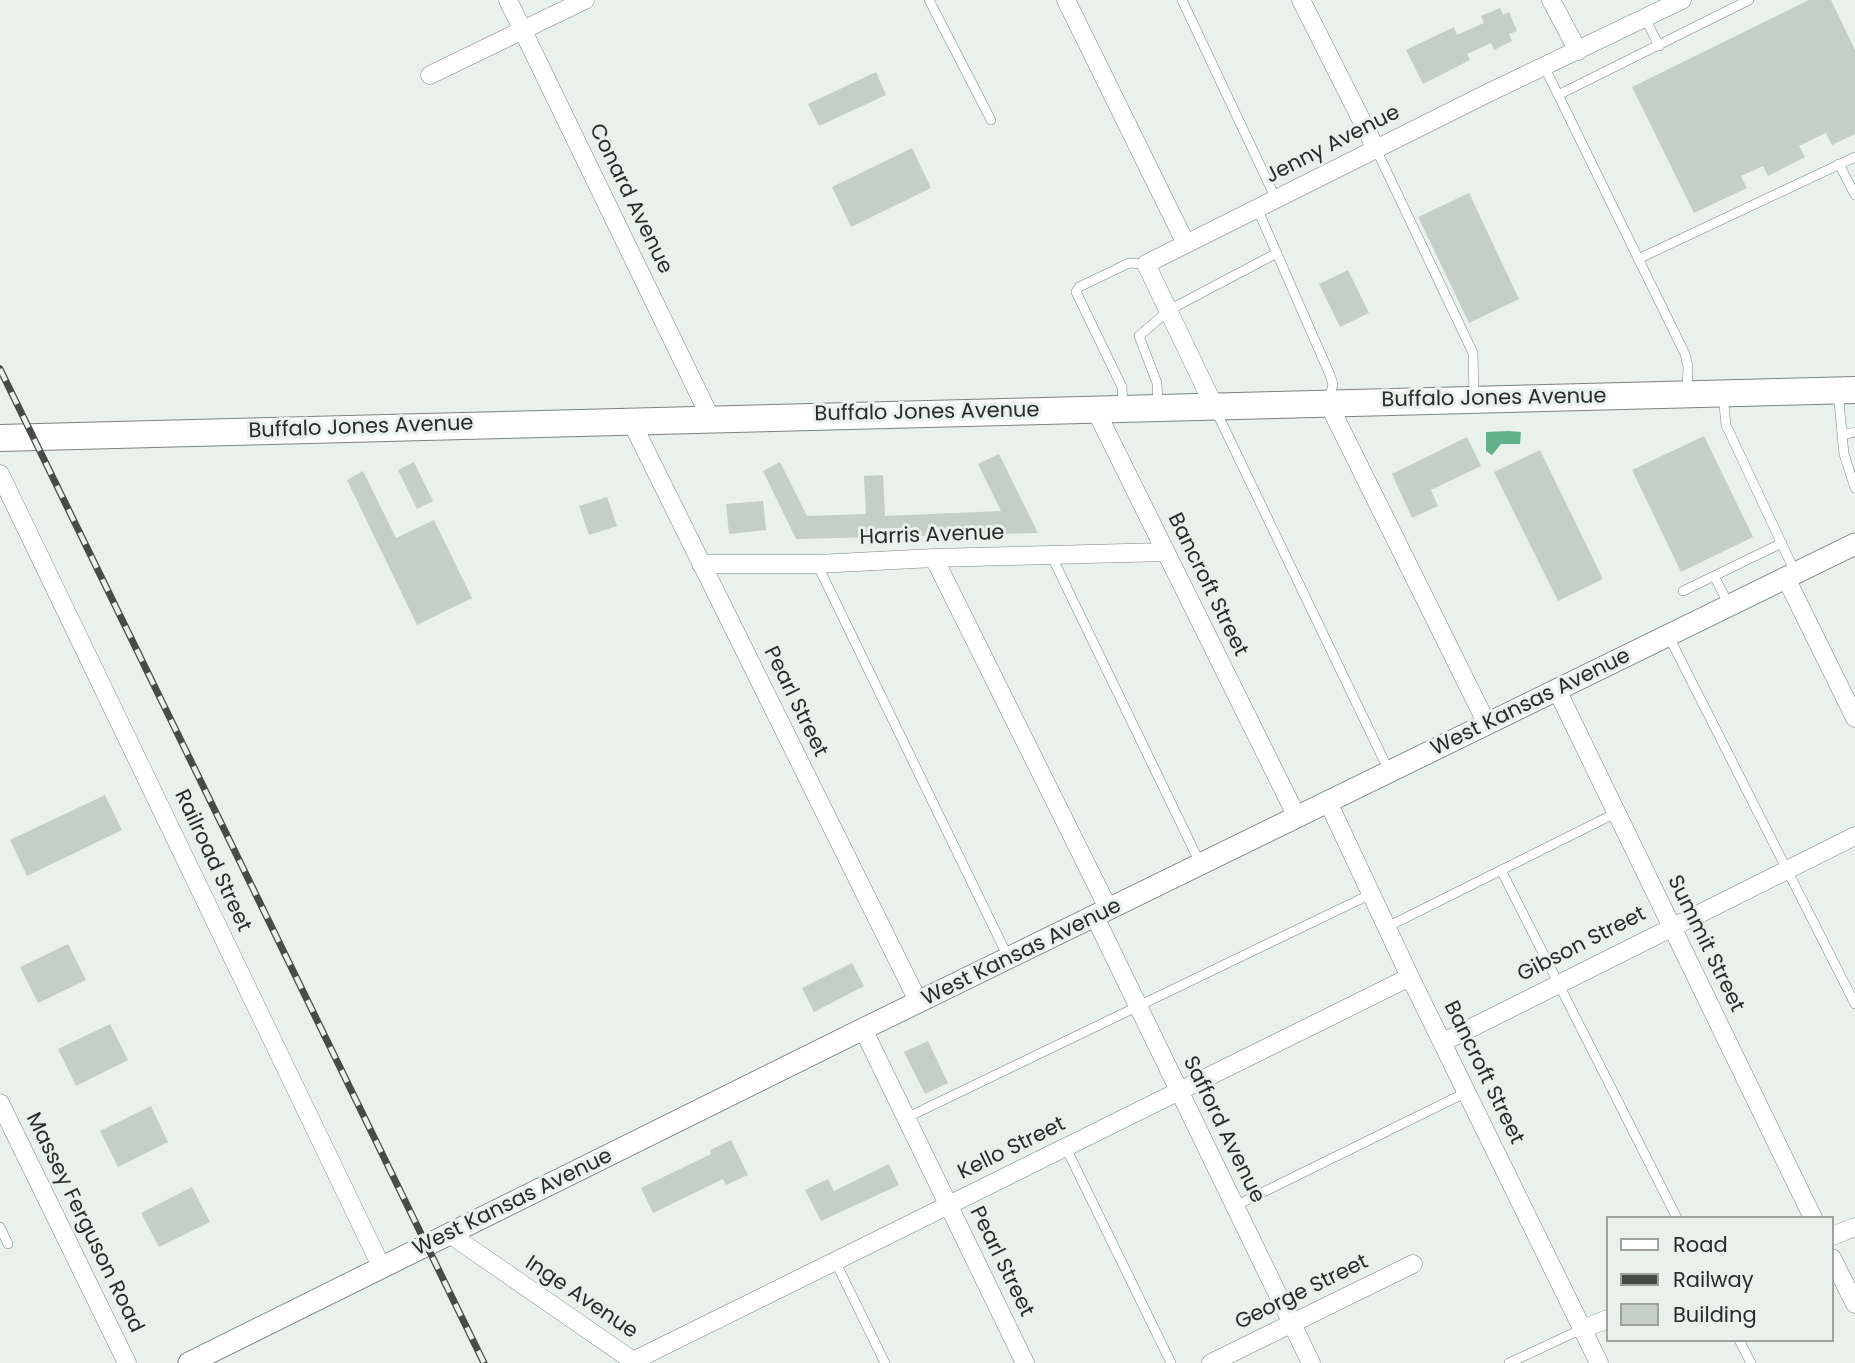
<!DOCTYPE html>
<html>
<head>
<meta charset="utf-8">
<style>
	body { margin:0 }
	#map { position:relative; width:1855px; height:1363px; overflow:hidden; background:#e8f1ec; font-family:Poppins,sans-serif }
	canvas { display:block }
	.legend { position:absolute; left:1606px; top:1216px; width:228px; height:126px; box-sizing:border-box; background:#e8f1ec; border:2px solid #9ca29e; margin:0; padding:9px 12px; list-style:none; font-size:21px; color:#292c2a }
	.legend li { display:flex; align-items:center; gap:14px; height:35px }
	.legend b { width:35px; border:2px solid #9ca29e }
</style>
</head>
<body>
<div id="map">
<canvas width="1855" height="1363"></canvas>
<ul class="legend">
<li><b style="height:9px;background:#fff"></b>Road</li>
<li><b style="height:9px;background:#484c49"></b>Railway</li>
<li><b style="height:19px;background:#c5cfc9"></b>Building</li>
</ul>
</div>
<script>
const context = document.querySelector('canvas').getContext('2d');
context.lineJoin = 'round';
function fill(path, color) { context.fillStyle = color; context.fill(path, 'evenodd'); }
const poly = rows => new Path2D(rows.map(r => 'M' + r).join(''));
function strokePath(path, color, width, dash) { context.strokeStyle = color; context.lineWidth = width; context.lineCap = dash ? 'butt' : 'round'; context.setLineDash(dash || []); context.stroke(path); }
function drawText(font, color, halo, rows, align = 'center') {
  context.font = font + ' Poppins,sans-serif'; context.lineWidth = 6; context.setLineDash([]); context.textBaseline = 'middle'; context.strokeStyle = halo; context.fillStyle = color; for (const [text, x, y, turn = 0] of rows) {
    context.save(); context.translate(x, y); context.rotate((+turn || 0) * Math.PI / 180); context.textAlign = isNaN(turn) ? turn : align; if (halo) context.strokeText(text, 0, 0); context.fillText(text, 0, 0); context.restore();
  }
}
const water = poly([
	[1509,431,1521,432,1520,444,1501,444,1492,455,1486,451,1486,432]
]);
const building = poly([
	[1809,0,1831,0,1855,50,1855,134,1832,145,1826,133,1799,146,1805,157,1768,176,1763,166,1741,176,1747,188,1694,213,1632,87],
	[1500,8,1503,15,1509,12,1517,31,1509,34,1512,41,1494,50,1491,43,1467,54,1470,60,1423,84,1406,50,1454,27,1457,35,1484,23,1481,16],
	[876,72,886,95,819,126,808,104],
	[912,148,931,188,851,227,832,187],
	[1469,193,1519,299,1469,323,1418,217],
	[1348,270,1369,313,1340,327,1319,284],
	[1704,436,1753,537,1681,572,1632,470],
	[1467,437,1481,466,1431,490,1438,506,1412,518,1392,474],
	[1540,450,1603,579,1558,601,1494,472],
	[999,454,1038,533,796,539,763,471,780,462,807,516,866,514,864,476,883,475,885,516,1001,511,978,464],
	[414,462,433,501,417,509,398,470],
	[363,471,396,538,434,520,472,598,417,625,347,480],
	[607,497,617,526,589,535,579,506],
	[763,501,766,530,729,534,726,504],
	[105,795,122,830,27,876,10,840],
	[68,944,86,980,38,1003,20,967],
	[852,963,864,986,814,1012,802,988],
	[110,1024,128,1060,76,1086,58,1049],
	[928,1041,948,1083,925,1094,904,1052],
	[151,1106,168,1142,118,1167,100,1131],
	[731,1140,748,1175,726,1185,723,1179,653,1213,641,1188,711,1154,710,1150],
	[889,1164,899,1185,821,1221,805,1190,828,1179,834,1191],
	[192,1187,210,1222,159,1247,141,1213]
]);
const service = poly([
	[929,0,991,120],
	[1182,0,1276,199],
	[1645,18,1659,46],
	[1544,66,1685,354,1688,367,1687,392],
	[1558,95,1749,0],
	[1376,149,1473,353,1474,398],
	[1839,164,1855,195],
	[1257,208,1330,375,1333,384,1329,400],
	[1638,259,1855,157],
	[1838,392,1844,454,1855,488],
	[1723,395,1726,425,1795,572],
	[1123,407,1122,387,1076,292,1079,287,1129,263,1146,264],
	[1158,407,1157,383,1139,336,1169,310,1277,253],
	[1216,411,1389,771],
	[1842,435,1855,432],
	[1051,555,1201,865],
	[817,564,1009,959],
	[1714,576,1729,605],
	[1683,591,1782,543],
	[1669,637,1855,1004],
	[1501,870,1677,1218],
	[1387,927,1616,813],
	[906,1118,1371,894],
	[1066,1148,1171,1363],
	[1235,1206,1467,1092],
	[0,1227,8,1244],
	[835,1261,885,1363],
	[1739,1340,1751,1363],
	[1509,1363,1582,1329]
]);
const minor = poly([
	[508,0,711,419],
	[1066,0,1186,244],
	[1301,0,1376,149],
	[1551,0,1578,51],
	[430,75,585,0],
	[1328,403,1487,724],
	[1214,406,1146,264,1488,93,1682,0],
	[1095,409,1297,817],
	[631,421,919,1003],
	[0,474,382,1268],
	[934,558,1109,910],
	[701,564,817,564,934,558,1165,552],
	[1786,578,1855,718],
	[1557,690,1813,1218],
	[1328,802,1410,977,1599,1363],
	[1095,917,1311,1363],
	[863,1029,1025,1363],
	[1443,1042,1855,836],
	[0,1103,127,1363],
	[451,1235,636,1363],
	[1832,1236,1855,1227],
	[1832,1258,1855,1304],
	[1582,1329,1608,1319],
	[633,1361,1410,977],
	[1211,1363,1413,1264]
]);
const tertiary = poly([
	[189,1363,863,1029,1855,544]
]);
const primary = poly([
	[0,438,1855,390]
]);
const rail = poly([
	[0,369,484,1363]
]);
const streetNames = [
	["Jenny Avenue",1333,145,-27],
	["Conard Avenue",630,199,64],
	["Buffalo Jones Avenue",1494,399,-1],
	["Buffalo Jones Avenue",927,413,-1],
	["Buffalo Jones Avenue",361,428,-2],
	["Harris Avenue",932,536,-2],
	["Bancroft Street",1207,585,64],
	["Pearl Street",795,702,64],
	["West Kansas Avenue",1531,703,-26],
	["Railroad Street",212,861,65],
	["Summit Street",1705,944,64],
	["Gibson Street",1582,945,-27],
	["West Kansas Avenue",1022,953,-26],
	["Bancroft Street",1483,1073,64],
	["Safford Avenue",1223,1130,64],
	["Kello Street",1012,1149,-26],
	["West Kansas Avenue",513,1203,-26],
	["Massey Ferguson Road",84,1223,64],
	["Pearl Street",1001,1262,64],
	["George Street",1302,1293,-26],
	["Inge Avenue",581,1298,34]
];
fill(water, '#62b189');
fill(building, '#c5cfc9');
strokePath(service, '#7b847f', 10);
strokePath(minor, '#7b847f', 19);
strokePath(tertiary, '#7b847f', 23);
strokePath(primary, '#7b847f', 28);
strokePath(service, '#fff', 9);
strokePath(minor, '#fff', 18);
strokePath(tertiary, '#fff', 21);
strokePath(primary, '#fff', 26);
strokePath(rail, '#484c49', 7);
strokePath(rail, '#e8f1ec', 4.5, [13]);
drawText('21px', '#292c2a', '#e8f1ec', streetNames);
</script>
</body>
</html>
